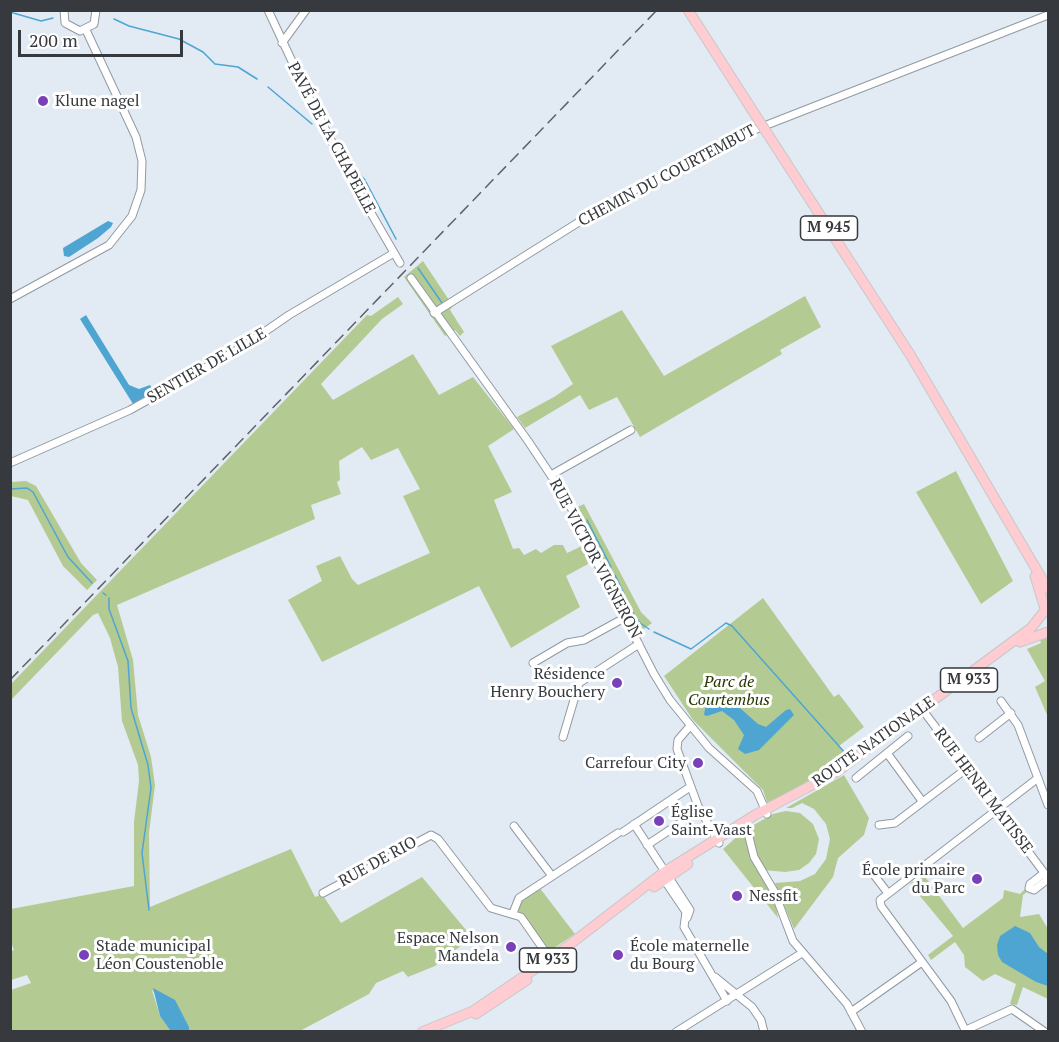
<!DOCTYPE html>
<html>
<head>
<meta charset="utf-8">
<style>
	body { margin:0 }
	#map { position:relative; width:1059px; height:1042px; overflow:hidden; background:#e2eaf4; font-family:"PT Serif",serif }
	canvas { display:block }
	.frame { position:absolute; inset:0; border:12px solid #36393d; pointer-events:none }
	.scale { position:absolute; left:18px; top:30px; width:165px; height:27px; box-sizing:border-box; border:3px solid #36393d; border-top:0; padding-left:8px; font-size:18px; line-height:21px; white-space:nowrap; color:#36393d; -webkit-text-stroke:4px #fff; paint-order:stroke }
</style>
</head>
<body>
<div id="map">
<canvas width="1059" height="1042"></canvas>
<div class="frame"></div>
<div class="scale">200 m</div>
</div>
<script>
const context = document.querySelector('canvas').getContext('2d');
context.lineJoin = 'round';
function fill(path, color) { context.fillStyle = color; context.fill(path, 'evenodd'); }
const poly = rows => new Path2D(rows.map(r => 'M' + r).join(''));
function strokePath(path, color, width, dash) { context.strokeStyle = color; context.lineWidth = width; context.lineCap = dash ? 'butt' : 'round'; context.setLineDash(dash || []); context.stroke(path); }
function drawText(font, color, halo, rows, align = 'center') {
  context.font = font + ' "PT Serif",serif'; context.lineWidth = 6; context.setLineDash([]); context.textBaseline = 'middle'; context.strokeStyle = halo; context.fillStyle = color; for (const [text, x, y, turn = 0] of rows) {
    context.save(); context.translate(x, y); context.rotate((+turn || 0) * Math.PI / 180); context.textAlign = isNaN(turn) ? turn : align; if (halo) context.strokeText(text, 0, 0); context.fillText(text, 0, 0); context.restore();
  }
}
const green = poly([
	[423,261,453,306,450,310,464,332,460,336,455,330,445,336,404,277],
	[805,296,821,327,780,350,782,354,640,437,617,397,589,410,580,395,525,428,517,417,554,397,573,384,551,346,622,310,664,376],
	[398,297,403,304,382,319,321,384,333,400,413,354,439,395,473,377,514,429,488,446,512,492,494,500,513,549,519,548,524,555,536,549,541,553,554,545,563,545,567,553,582,546,588,564,566,576,580,607,511,648,479,586,322,662,288,600,322,581,316,566,340,556,352,579,358,585,430,553,403,496,420,489,398,448,371,460,362,447,339,461,340,480,337,482,341,494,311,505,315,519,117,605,133,660,138,715,151,757,155,785,149,833,150,907,291,849,315,897,322,894,341,923,422,877,466,930,467,941,435,966,408,977,403,971,376,983,369,994,298,1032,189,1031,189,1027,152,990,160,1016,172,1031,11,1031,11,990,31,983,27,975,11,980,10,952,14,950,11,942,11,909,134,886,134,822,139,781,138,765,122,721,118,667,110,638,98,613,93,615,11,700,11,684,367,315,371,316],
	[956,471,1013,581,981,604,916,492],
	[26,481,36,486,81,563,97,580,87,590,63,566,28,500,11,496,11,482],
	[584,504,641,612,652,623,638,633,598,561,575,508],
	[763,598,834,697,839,694,864,727,839,746,848,757,768,805,763,790,693,720,664,676],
	[1048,635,1048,717,1035,687,1045,681,1027,649,1041,643,1039,637],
	[844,775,869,818,864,835,838,858,833,877,794,929,775,883,800,881,815,874,826,859,830,839,826,824,814,809,802,803,792,808,786,808],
	[786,811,800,813,813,824,819,839,816,854,809,863,799,870,785,872,764,870,756,853,752,826,773,814],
	[740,834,746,834,775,901,778,918,723,849],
	[923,874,963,928,1003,898,1004,890,1020,894,1025,889,1027,892,1023,895,1020,917,1039,914,1048,929,1048,999,1023,987,1017,1005,1010,1004,1016,984,995,974,983,981,965,967,964,955,955,942,931,960,928,955,953,936,910,884],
	[539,887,575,934,548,952,517,909,519,901]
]);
const water = poly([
	[108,221,113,223,111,227,98,238,69,257,64,256,63,248],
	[86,315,129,385,139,389,150,385,154,391,133,404,80,319],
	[724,694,758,724,766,727,786,710,790,709,794,715,759,750,745,754,738,749,744,735,734,720,722,711,707,716,704,715,705,709,718,696],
	[1015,926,1030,933,1039,947,1048,954,1048,986,1036,982,1002,962,998,955,997,945,1000,936],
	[153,988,175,1000,189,1027,189,1031,170,1030,160,1016]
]);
const stream = poly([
	[10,12,41,21,53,18],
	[114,19,129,26,179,39,203,52,215,64,238,67,257,79],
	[268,87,312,124],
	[355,169,365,180],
	[366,182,396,239],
	[418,268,442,303],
	[10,489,27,488,33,492,68,557,92,583],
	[587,520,611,567],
	[615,575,634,615,640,623,649,629],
	[103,593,106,595],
	[109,598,109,609,128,661,131,708,148,765,151,788,142,853,149,910],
	[654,632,691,649,726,623,732,626,846,754]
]);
const minor = poly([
	[64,10,65,23,80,31,94,24,96,10],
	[268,10,311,102,353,182,400,263],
	[282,43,306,10],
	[411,278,528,441,558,486,577,518,592,553,654,674,670,700,709,748,757,791,767,814],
	[10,299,109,245,132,216,141,190,142,161,136,137,86,30],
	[434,313,606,205,736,137,1048,15],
	[10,463,130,410,244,346,289,315,394,253],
	[551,475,631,430],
	[533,663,567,643,584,640,626,617],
	[1001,701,1018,725,1048,805],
	[922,709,1048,878],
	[690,726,678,740,677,749,698,806,719,843],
	[563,737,579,683,639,644],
	[979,738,1011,713],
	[887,753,922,801],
	[856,778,908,736],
	[745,821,754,857,774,891,793,941,847,1004,862,1032],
	[634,824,690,910,687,918],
	[879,825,895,823,966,769],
	[514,826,552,876],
	[623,832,690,787],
	[647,845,700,810],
	[868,867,887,892],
	[1044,873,1030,884,1029,888,1034,890,1048,879],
	[667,878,667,884,686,912,684,927,727,1001],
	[323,893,431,835,438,839,491,908,521,917,553,963],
	[513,913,519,898,618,833],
	[715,977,752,1007,761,1020,764,1032],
	[851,1012,922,962],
	[966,1030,1012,1009,1045,1032],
	[676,1032,802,953],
	[966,1032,951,1001,881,906,880,900,1038,778]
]);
const major = poly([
	[688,10,756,116],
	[767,133,911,356,1048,589],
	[1035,576,1045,609],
	[1020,642,1048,632],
	[654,887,688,864],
	[476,1014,527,980],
	[422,1032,473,1011,564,949,664,872,755,815,835,773,1031,628,1043,613]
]);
const rail = poly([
	[10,680,657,10]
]);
const majorBridge = poly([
	[756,116,767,133]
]);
const markers = [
	[43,101,6,"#7941b7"],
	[617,683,6,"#7941b7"],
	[698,763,6,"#7941b7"],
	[659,821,6,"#7941b7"],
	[977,879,6,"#7941b7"],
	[737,896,6,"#7941b7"],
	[511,947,6,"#7941b7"],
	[84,955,6,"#7941b7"],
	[618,955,6,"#7941b7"]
];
const shields = [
	[829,228,57],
	[969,680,57],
	[548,960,57]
];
const shieldNames = [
	["M 945",829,228],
	["M 933",969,680],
	["M 933",548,960]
];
const poiNames = [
	["Klune nagel",55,101],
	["Résidence",605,674,"right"],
	["Henry Bouchery",605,692,"right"],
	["Carrefour City",686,763,"right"],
	["Église",671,812],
	["Saint-Vaast",671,830],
	["École primaire",965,870,"right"],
	["du Parc",965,888,"right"],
	["Nessfit",749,896],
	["Espace Nelson",499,938,"right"],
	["Mandela",499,956,"right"],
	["Stade municipal",96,946],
	["Léon Coustenoble",96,964],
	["École maternelle",630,946],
	["du Bourg",630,964]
];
const streetNames = [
	["PAVÉ DE LA CHAPELLE",331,138,62],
	["CHEMIN DU COURTEMBUT",667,176,-28],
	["SENTIER DE LILLE",207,366,-30],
	["RUE VICTOR VIGNERON",595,559,62],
	["ROUTE NATIONALE",874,742,-35],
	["RUE HENRI MATISSE",983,791,53],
	["RUE DE RIO",378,862,-29]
];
const parkNames = [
	["Parc de",729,682],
	["Courtembus",729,700]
];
fill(green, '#b3cb92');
fill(water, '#4ea5d2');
strokePath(stream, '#4ea5d2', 1.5);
strokePath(minor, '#9199a2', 9);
strokePath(major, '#c7c8c9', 11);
strokePath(minor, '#fff', 7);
strokePath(major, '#feccd1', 9);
strokePath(rail, '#5e6268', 1.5, [12, 6]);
strokePath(majorBridge, '#c7c8c9', 11, []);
strokePath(majorBridge, '#feccd1', 9);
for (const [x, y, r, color] of markers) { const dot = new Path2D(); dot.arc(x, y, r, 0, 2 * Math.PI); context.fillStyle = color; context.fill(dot); strokePath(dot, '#fff', 2); }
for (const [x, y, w] of shields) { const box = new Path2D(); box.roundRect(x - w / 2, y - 12, w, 24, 4.5); context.fillStyle = '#fff'; context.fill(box); strokePath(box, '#36393d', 1.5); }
drawText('bold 15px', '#36393d', null, shieldNames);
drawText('16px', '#36393d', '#fff', poiNames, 'left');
drawText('16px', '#36393d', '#fff', streetNames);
drawText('italic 16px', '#273800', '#fff', parkNames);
</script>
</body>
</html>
